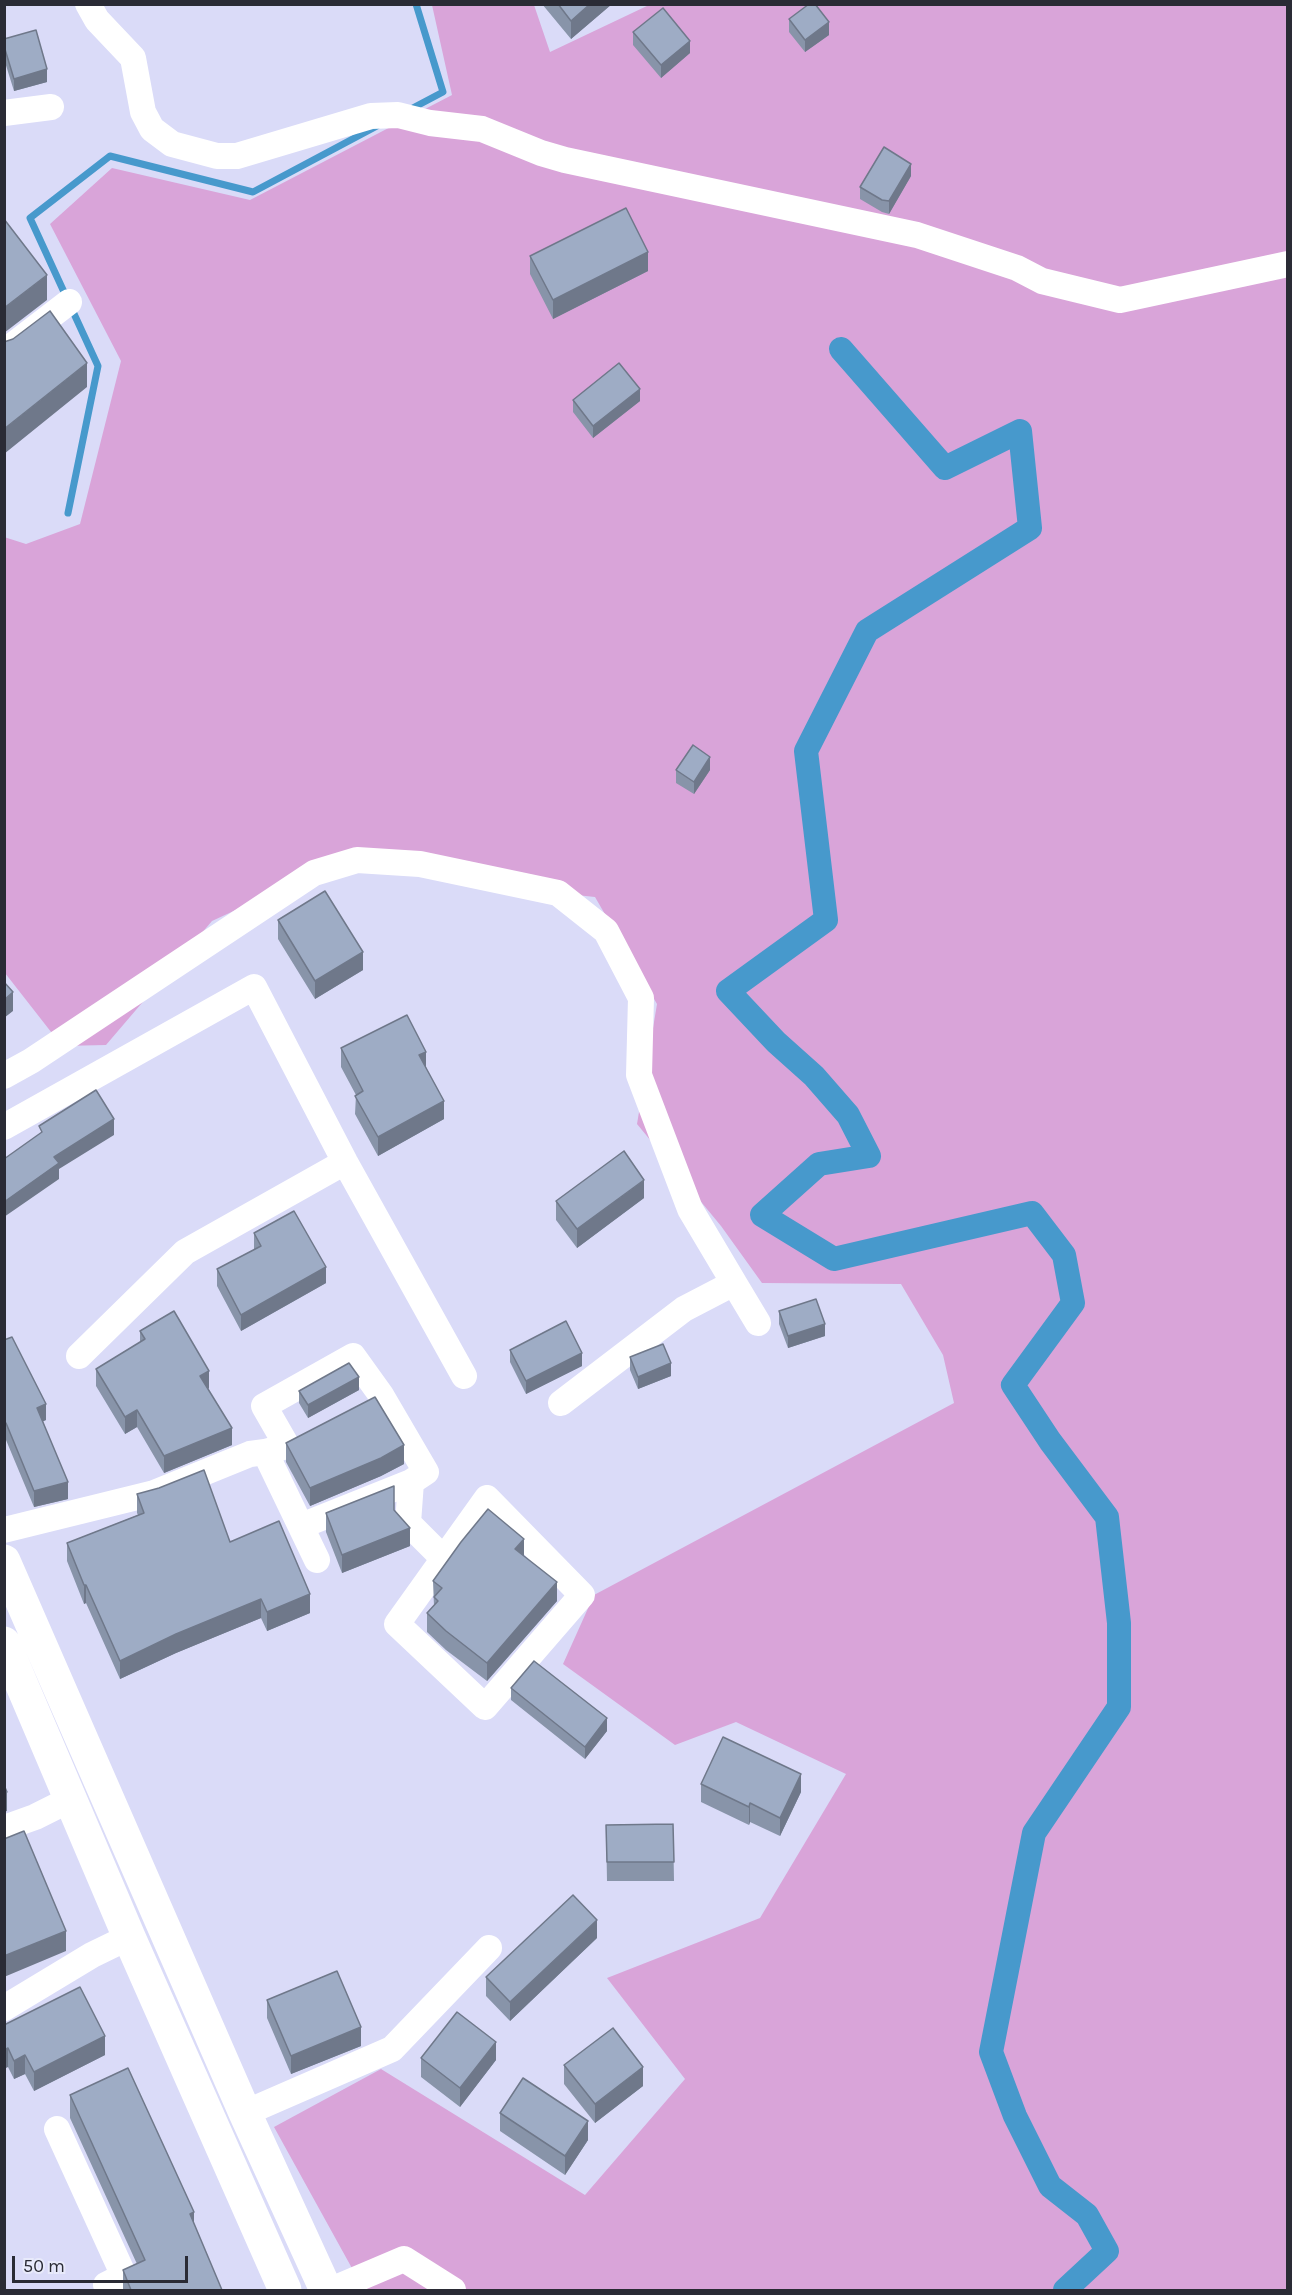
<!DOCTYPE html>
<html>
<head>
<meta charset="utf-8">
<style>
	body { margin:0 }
	#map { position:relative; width:1292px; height:2295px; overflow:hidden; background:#dadbf8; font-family:Karla,sans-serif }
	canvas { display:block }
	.frame { position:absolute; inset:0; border:6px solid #2a2b35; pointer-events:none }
	.scale { position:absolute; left:12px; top:2256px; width:176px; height:27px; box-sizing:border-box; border:3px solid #2a2b35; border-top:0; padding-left:8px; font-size:18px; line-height:21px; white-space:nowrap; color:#2a2b35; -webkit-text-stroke:4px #e8eafb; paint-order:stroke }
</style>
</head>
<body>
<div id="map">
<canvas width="1292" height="2295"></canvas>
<div class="frame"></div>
<div class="scale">50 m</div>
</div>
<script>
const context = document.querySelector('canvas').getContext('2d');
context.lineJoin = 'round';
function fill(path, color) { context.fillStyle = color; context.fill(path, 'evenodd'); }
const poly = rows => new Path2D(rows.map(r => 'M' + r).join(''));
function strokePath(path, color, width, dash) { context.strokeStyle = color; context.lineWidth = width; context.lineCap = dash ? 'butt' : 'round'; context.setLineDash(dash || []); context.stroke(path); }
const green = poly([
	[432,5,534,5,550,52,649,5,1287,5,1287,2290,364,2290,274,2127,381,2069,585,2195,685,2079,607,1978,760,1918,846,1774,736,1722,675,1745,563,1664,594,1595,954,1403,943,1355,901,1284,762,1283,721,1226,637,1124,657,1004,595,897,558,893,359,853,212,921,106,1045,62,1046,5,973,4,537,26,544,80,524,121,361,50,224,112,168,250,200,452,95]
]);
const stream = poly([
	[409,110,443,92,416,4],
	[68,513,98,366,30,218,110,156,253,192,377,126]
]);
const canal = poly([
	[841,349,945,468,1020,431,1030,528,867,631,806,751,826,920,728,991,776,1042,814,1076,848,1115,869,1156,819,1164,762,1215,834,1259,1032,1213,1064,1255,1073,1303,1013,1385,1050,1441,1107,1517,1119,1623,1119,1707,1034,1833,991,2052,1015,2116,1050,2186,1087,2215,1107,2251,1065,2290]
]);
const minor = poly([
	[88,4,97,20,133,58,143,112,152,129,172,144,217,156,237,156,371,116,398,115,430,123,482,129,541,153,565,160,917,235,1017,268,1042,281,1120,300,1288,264],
	[4,113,51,107],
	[4,352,69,302],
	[4,1076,31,1061,314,873,357,860,420,864,558,893,606,931,641,998,639,1075,690,1209,734,1283,684,1309,561,1403],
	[4,1127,254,987,345,1162,464,1376],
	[734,1283,758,1323],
	[79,1356,185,1252,345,1162],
	[265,1452,287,1446,264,1406,353,1356,381,1395,426,1472,411,1482,301,1526],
	[411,1482,408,1523,444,1559],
	[487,1498,582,1595,485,1707,397,1624,487,1498],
	[4,1530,154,1493,250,1454,265,1452,317,1560],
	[4,1828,35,1817,71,1799],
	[4,2008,92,1955,129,1937],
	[245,2113,392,2049,489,1948],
	[57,2129,124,2276,106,2285,108,2290],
	[331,2290,404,2259,453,2290]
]);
const secondary = poly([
	[4,1561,245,2113,326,2290],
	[4,1643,129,1937,285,2290]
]);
const wall = poly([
	[542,4,612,4,571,39],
	[789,19,829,35,805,52,789,32],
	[633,32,690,53,661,78,633,45],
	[4,39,47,82,14,91,4,59],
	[911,176,889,214,882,212,860,199,860,187],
	[530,256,648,271,553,319,530,274],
	[573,400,640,401,593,438,573,412],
	[676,770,710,770,694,794,676,783],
	[278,920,363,970,315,999,278,939],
	[341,1048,426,1067,444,1119,378,1156,355,1114,356,1095,341,1067],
	[644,1198,577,1248,556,1220,556,1201],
	[254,1233,326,1283,241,1331,217,1286,217,1269,254,1250],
	[779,1311,825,1336,788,1348,779,1324],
	[140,1331,209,1388,208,1389,232,1445,164,1473,137,1427,125,1434,96,1386,96,1369,140,1342],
	[4,1340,46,1420,43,1421,68,1499,34,1507,6,1440,4,1441],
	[510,1350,582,1366,526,1394,510,1362],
	[630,1357,671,1376,638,1389,630,1370],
	[359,1390,308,1418,299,1403,299,1391],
	[286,1443,404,1464,381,1476,310,1506,286,1462],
	[137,1494,230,1542,310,1613,267,1631,261,1618,176,1653,120,1679,86,1603,84,1604,67,1561,67,1543,138,1515,137,1513],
	[394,1510,410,1546,342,1573,326,1532,326,1513],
	[524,1556,557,1601,487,1681,446,1650,427,1632,427,1613,434,1606,433,1581],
	[511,1688,607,1731,585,1759,511,1700],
	[701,1784,801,1792,780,1836,750,1822,749,1825,701,1802],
	[673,1824,674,1881,607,1881,606,1825],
	[597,1938,510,2021,486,1996,486,1977],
	[267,2000,361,2046,291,2074,267,2018],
	[4,2025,105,2055,34,2091,25,2074,14,2079,8,2067],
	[421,2058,496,2060,460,2107,421,2077],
	[564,2065,643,2086,595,2123,564,2084],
	[70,2095,194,2224,222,2290,123,2290,123,2270,137,2264,70,2118],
	[500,2113,588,2140,565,2175,500,2131]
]);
const shadedWall = poly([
	[590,4,612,4,571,39,571,21],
	[829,22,829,35,805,52,805,40],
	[690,41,690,53,661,78,661,65],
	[47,69,47,82,14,91,14,79],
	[911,164,911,176,889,214,889,201],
	[648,252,648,271,553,319,553,300],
	[47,275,47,300,4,333,4,308],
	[87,363,87,387,4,454,4,429],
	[640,389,640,401,593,438,593,426],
	[710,757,710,770,694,794,694,782],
	[363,952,363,970,315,999,315,981],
	[13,992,13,1011,4,1018,4,1000],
	[426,1052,426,1070,419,1055],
	[444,1101,444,1119,378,1156,378,1137],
	[114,1119,114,1135,59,1169,59,1179,4,1217,4,1202,54,1157],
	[644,1180,644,1198,577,1248,577,1229],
	[326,1267,326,1283,241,1331,241,1315],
	[825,1324,825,1336,788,1348,788,1336],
	[582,1353,582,1366,526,1394,526,1381],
	[671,1363,671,1376,638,1389,638,1377],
	[209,1371,209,1388,200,1393,200,1376],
	[359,1377,359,1390,308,1418,308,1405],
	[46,1404,46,1420,37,1424,37,1408],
	[137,1410,137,1427,125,1434,125,1417],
	[6,1423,6,1440,4,1441,4,1424],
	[232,1428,232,1445,164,1473,164,1456],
	[404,1445,404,1464,381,1476,310,1506,310,1488],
	[68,1482,68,1499,34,1507,34,1491],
	[410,1528,410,1546,342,1573,342,1555],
	[524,1539,524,1558,515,1549],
	[557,1582,557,1601,487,1681,487,1663],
	[84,1585,86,1585,86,1603,84,1604],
	[310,1594,310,1613,267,1631,267,1612],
	[261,1599,261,1618,176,1653,120,1679,120,1661,176,1634],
	[607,1718,607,1731,585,1759,585,1747],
	[801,1774,801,1792,780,1836,780,1818],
	[7,1792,7,1811,4,1812,4,1794],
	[750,1803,750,1822,749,1825,749,1807],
	[597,1920,597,1938,510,2021,510,2002],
	[66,1931,66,1951,4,1977,4,1956],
	[361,2027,361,2046,291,2074,291,2056],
	[105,2036,105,2055,34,2091,34,2072],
	[496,2042,496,2060,460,2107,460,2088],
	[8,2048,8,2067,4,2069,4,2050],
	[25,2055,25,2074,14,2079,14,2061],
	[643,2067,643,2086,595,2123,595,2104],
	[588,2121,588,2140,565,2175,565,2156],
	[194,2212,194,2235,190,2214]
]);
const building = poly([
	[558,4,590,4,571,21,558,4],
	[809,4,815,4,829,22,805,40,789,19,809,4],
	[663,8,690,41,661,65,633,32,663,8],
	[36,30,47,69,14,79,4,46,4,39,36,30],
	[884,147,911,164,889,201,882,200,860,187,884,147],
	[626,208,648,252,553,300,530,256,626,208],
	[4,219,47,275,4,308,4,219],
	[50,311,87,363,4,429,4,342,13,339,50,311],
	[619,363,640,389,593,426,573,400,619,363],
	[693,745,710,757,694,782,676,770,693,745],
	[325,891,363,952,315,981,278,920,325,891],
	[4,982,13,992,4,1000,4,982],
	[407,1015,426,1052,419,1055,444,1101,378,1137,355,1096,363,1091,341,1048,407,1015],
	[96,1090,114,1119,54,1157,59,1163,4,1202,4,1159,42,1132,39,1126,96,1090],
	[624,1151,644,1180,577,1229,556,1201,624,1151],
	[294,1211,326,1267,241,1315,217,1269,261,1246,254,1233,294,1211],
	[816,1299,825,1324,788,1336,779,1311,816,1299],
	[174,1311,209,1371,200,1376,232,1428,164,1456,137,1410,125,1417,96,1369,145,1339,140,1331,174,1311],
	[566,1321,582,1353,526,1381,510,1350,566,1321],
	[12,1337,46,1404,37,1408,68,1482,34,1491,6,1423,4,1424,4,1340,12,1337],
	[663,1344,671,1363,638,1377,630,1357,663,1344],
	[349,1363,359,1377,308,1405,299,1391,349,1363],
	[375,1397,404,1445,381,1458,310,1488,286,1443,375,1397],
	[204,1470,230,1542,279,1521,310,1594,267,1612,261,1599,176,1634,120,1661,86,1585,84,1585,67,1543,144,1513,137,1494,159,1488,204,1470],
	[394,1486,394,1510,410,1528,342,1555,326,1513,394,1486],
	[488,1509,524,1539,515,1549,557,1582,487,1663,446,1631,427,1613,438,1601,434,1597,442,1588,433,1581,461,1542,488,1509],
	[534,1661,607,1718,585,1747,511,1688,534,1661],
	[723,1737,801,1774,780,1818,750,1803,749,1807,701,1784,723,1737],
	[4,1785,7,1792,4,1794,4,1785],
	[673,1824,674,1862,607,1862,606,1825,673,1824],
	[24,1831,66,1931,4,1956,4,1839,24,1831],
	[573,1895,597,1920,510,2002,486,1977,573,1895],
	[337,1971,361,2027,291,2056,267,2000,337,1971],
	[80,1987,105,2036,34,2072,25,2055,14,2061,8,2048,4,2050,4,2025,80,1987],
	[457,2012,496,2042,460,2088,421,2058,457,2012],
	[613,2028,643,2067,595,2104,564,2065,613,2028],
	[128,2068,194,2212,190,2214,222,2290,131,2290,123,2270,145,2260,70,2095,128,2068],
	[523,2078,588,2121,565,2156,500,2113,523,2078]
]);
fill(green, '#d9a4d9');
strokePath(stream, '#4799cc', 7);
strokePath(canal, '#4799cc', 24);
strokePath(minor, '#fff', 26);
strokePath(secondary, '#fff', 33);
fill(wall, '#8894a9');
fill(shadedWall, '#6f788a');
fill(building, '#9eacc5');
strokePath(building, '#6f788a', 1.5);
</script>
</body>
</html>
